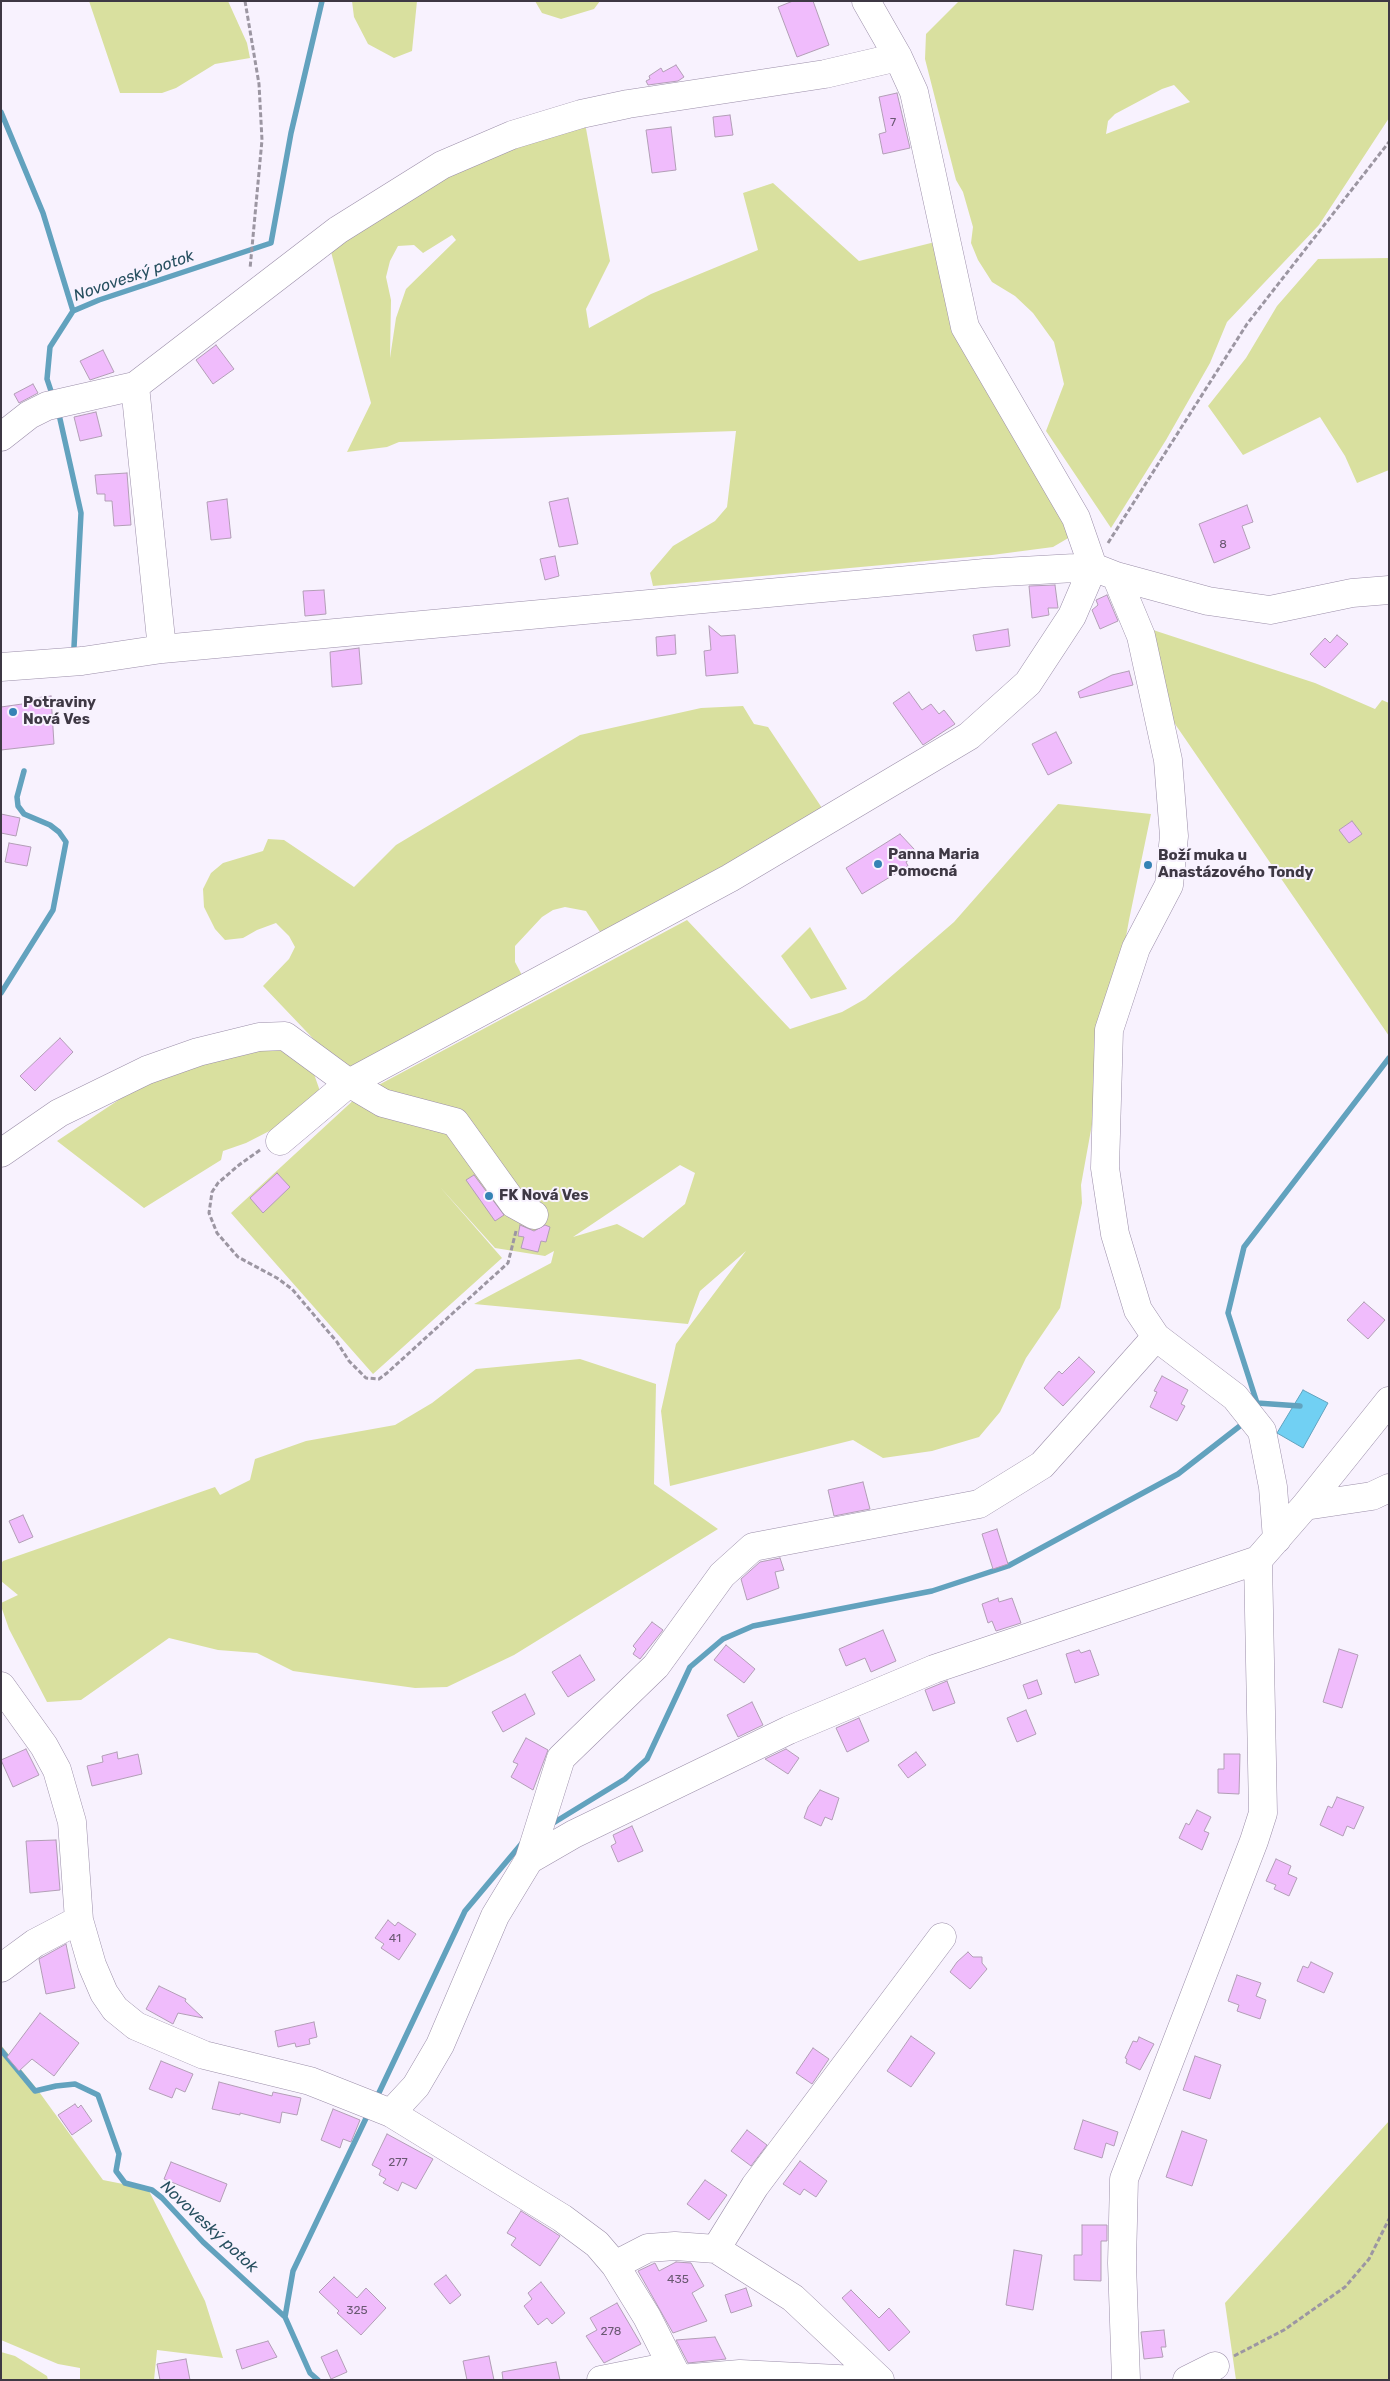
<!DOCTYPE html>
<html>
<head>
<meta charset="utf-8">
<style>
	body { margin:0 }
	#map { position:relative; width:1390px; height:2381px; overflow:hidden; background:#f8f2fe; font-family:Rubik,sans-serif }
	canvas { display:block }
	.frame { position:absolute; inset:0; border:2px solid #3e3844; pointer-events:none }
</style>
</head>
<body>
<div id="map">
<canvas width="1390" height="2381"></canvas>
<div class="frame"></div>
</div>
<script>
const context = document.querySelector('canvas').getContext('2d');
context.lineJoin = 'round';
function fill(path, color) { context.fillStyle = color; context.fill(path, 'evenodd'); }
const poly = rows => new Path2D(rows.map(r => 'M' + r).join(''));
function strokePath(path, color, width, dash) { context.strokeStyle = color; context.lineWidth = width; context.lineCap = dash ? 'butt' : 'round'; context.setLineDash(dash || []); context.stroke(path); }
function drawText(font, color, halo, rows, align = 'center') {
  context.font = font + ' Rubik,sans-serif'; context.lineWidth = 4; context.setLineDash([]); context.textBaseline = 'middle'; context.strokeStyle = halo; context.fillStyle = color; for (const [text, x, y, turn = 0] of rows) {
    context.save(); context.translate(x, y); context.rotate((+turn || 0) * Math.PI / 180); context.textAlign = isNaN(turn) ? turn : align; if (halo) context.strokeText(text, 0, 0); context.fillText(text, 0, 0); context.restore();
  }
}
const green = poly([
	[89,1,228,1,247,43,250,58,215,64,176,88,162,93,120,93],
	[352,1,417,1,412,51,394,58,368,44,354,17],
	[535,1,600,1,594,9,561,19,542,13],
	[959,1,1389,1,1389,118,1319,225,1227,322,1210,363,1166,440,1111,528,1046,431,1064,384,1054,342,1033,313,1015,296,992,282,978,260,971,243,973,227,963,192,956,180,925,59,926,34],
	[1174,85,1190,102,1106,134,1108,121,1115,114,1162,89],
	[585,123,610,261,586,309,589,328,651,294,758,250,743,193,773,183,859,261,935,242,1063,514,1070,537,1053,547,992,555,653,586,650,573,673,546,715,521,727,507,736,431,399,442,387,447,347,452,371,403,330,248,429,180],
	[452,235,456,240,406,289,396,318,390,358,391,300,386,277,390,261,398,246,414,245,423,253],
	[1389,258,1389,470,1357,483,1345,456,1320,417,1243,455,1208,406,1246,358,1277,306,1318,259],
	[1147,628,1315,683,1375,709,1382,700,1389,703,1389,1036,1162,705],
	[743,706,754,724,768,727,828,817,604,938,586,911,565,907,553,910,542,917,515,946,515,962,523,977,344,1071,263,986,289,959,295,947,289,936,276,923,257,930,243,938,225,940,215,929,204,907,203,889,211,873,223,863,263,851,268,839,284,840,354,887,396,845,580,735,701,708],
	[1058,804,1151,814,1129,920,1081,1185,1082,1203,1060,1308,1026,1358,1000,1412,979,1437,932,1451,883,1458,853,1440,670,1486,661,1411,676,1344,746,1251,700,1291,688,1324,474,1304,551,1263,554,1251,545,1256,495,1248,440,1187,502,1258,373,1374,231,1213,358,1096,687,920,790,1029,842,1012,865,999,954,922],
	[680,1165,695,1173,685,1204,643,1238,617,1224,573,1237],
	[810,927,847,989,811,999,781,956],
	[273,1044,292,1047,314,1074,321,1094,287,1122,246,1143,223,1151,221,1160,144,1208,57,1141,156,1075],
	[580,1359,656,1384,654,1484,718,1529,514,1655,447,1687,415,1688,293,1671,257,1653,218,1650,169,1638,81,1700,47,1702,9,1629,1,1606,1,1603,18,1595,1,1581,1,1564,3,1561,215,1487,220,1495,250,1480,255,1459,306,1441,395,1425,432,1403,476,1369],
	[1,2045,37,2089,103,2180,148,2189,205,2301,223,2358,157,2350,154,2380,80,2380,80,2368,58,2364,1,2340],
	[1389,2121,1389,2380,1236,2380,1225,2303],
	[1,2352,15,2356,47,2376,48,2380,1,2380]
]);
const water = poly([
	[1303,1390,1328,1403,1303,1448,1277,1433,1303,1390]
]);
const stream = poly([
	[1,112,43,213,73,311],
	[53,397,47,379,50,347,73,311,99,300,271,243,291,133,322,1],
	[58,410,81,513,74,647],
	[1,993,53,910,66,842,59,832,50,825,24,814,18,806,17,797,24,771],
	[1257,1403,1300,1406],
	[1254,1407,1257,1403,1228,1313,1244,1247,1389,1058],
	[550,1825,625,1779,647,1759,690,1667,723,1639,753,1626,932,1591,1008,1566,1178,1474,1245,1422],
	[1,2050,35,2091,56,2086,75,2084,98,2095,119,2154,116,2171,125,2183,152,2190,162,2198,203,2242,285,2317,310,2373,318,2380],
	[376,2099,465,1911,523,1842],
	[285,2317,293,2271,369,2112]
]);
const building = poly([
	[793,1,813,1,829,45,797,57,778,7,793,1],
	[676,65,684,77,678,81,648,85,646,81,650,79,649,76,661,68,663,72,676,65],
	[897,93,910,148,883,154,879,134,886,132,879,97,897,93],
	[730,115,733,135,715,137,713,117,730,115],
	[671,127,676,170,652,173,646,130,671,127],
	[216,345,234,369,213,384,196,360,216,345],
	[103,350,114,372,90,380,80,361,103,350],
	[33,384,38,393,19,403,14,394,33,384],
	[96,412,102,436,80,441,74,417,96,412],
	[127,473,131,525,114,526,112,501,105,501,105,494,97,494,95,475,127,473],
	[568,498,578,544,559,547,549,502,568,498],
	[227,499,231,538,211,540,207,502,227,499],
	[1247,505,1253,522,1242,526,1250,548,1214,563,1199,524,1247,505],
	[555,556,559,576,545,580,540,559,555,556],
	[1055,585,1058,608,1048,608,1049,615,1032,618,1029,586,1055,585],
	[324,590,326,614,305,616,303,591,324,590],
	[1107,595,1118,621,1100,629,1092,610,1098,605,1096,600,1107,595],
	[709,626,721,636,735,635,738,673,706,676,704,651,711,650,709,626],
	[1008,629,1010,646,976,651,973,635,1008,629],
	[675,635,676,654,657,656,656,637,675,635],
	[1337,635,1348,644,1325,668,1310,654,1325,638,1330,643,1337,635],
	[359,648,362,684,332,687,330,652,359,648],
	[1129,671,1133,685,1080,698,1078,692,1112,675,1129,671],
	[909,692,922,710,931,704,939,714,944,710,955,724,923,745,893,703,909,692],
	[51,696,54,744,1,750,1,707,36,702,35,698,51,696],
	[1056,732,1072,763,1048,775,1032,744,1056,732],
	[1,814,20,818,16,836,1,833,1,814],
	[1352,821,1362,834,1349,843,1339,830,1352,821],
	[900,834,914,849,914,856,906,862,908,866,862,894,846,868,900,834],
	[9,843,31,847,27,866,5,862,9,843],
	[60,1038,73,1052,35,1091,20,1076,60,1038],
	[277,1173,290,1187,263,1213,250,1198,277,1173],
	[474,1175,504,1215,495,1221,466,1180,474,1175],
	[520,1225,534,1231,545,1225,550,1227,546,1242,541,1241,538,1252,521,1248,524,1237,518,1236,520,1225],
	[1364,1302,1385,1320,1368,1339,1347,1320,1364,1302],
	[1079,1357,1095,1372,1063,1406,1044,1388,1059,1371,1062,1374,1079,1357],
	[1162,1376,1188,1390,1181,1404,1185,1406,1177,1421,1150,1407,1157,1392,1154,1391,1162,1376],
	[863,1482,870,1509,834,1516,828,1490,863,1482],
	[23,1515,33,1537,19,1543,9,1521,23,1515],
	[997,1529,1008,1564,993,1569,982,1534,997,1529],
	[780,1558,784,1570,775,1572,779,1588,747,1600,741,1579,760,1562,780,1558],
	[998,1598,999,1602,1012,1598,1021,1623,996,1631,992,1621,988,1623,982,1604,998,1598],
	[652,1622,663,1630,640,1659,633,1654,636,1649,633,1646,652,1622],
	[883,1630,896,1661,871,1672,865,1658,846,1666,839,1649,883,1630],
	[726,1645,755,1669,744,1683,714,1660,726,1645],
	[1339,1649,1358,1655,1342,1708,1323,1702,1339,1649],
	[1079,1650,1081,1653,1090,1650,1099,1675,1075,1683,1066,1654,1079,1650],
	[580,1655,595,1680,568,1697,552,1672,580,1655],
	[1037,1680,1042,1694,1028,1699,1023,1685,1037,1680],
	[947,1681,955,1703,933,1711,925,1690,947,1681],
	[525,1694,535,1714,503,1732,492,1712,525,1694],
	[752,1702,763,1725,738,1737,727,1715,752,1702],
	[1026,1710,1036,1734,1017,1742,1007,1718,1026,1710],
	[859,1718,869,1741,847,1752,836,1728,859,1718],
	[526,1738,548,1750,533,1790,511,1777,518,1764,513,1762,526,1738],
	[26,1749,39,1775,13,1787,1,1760,26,1749],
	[786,1749,799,1758,788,1774,765,1759,786,1749],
	[117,1752,118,1759,138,1754,142,1774,92,1786,87,1766,103,1762,102,1756,117,1752],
	[916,1752,926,1765,908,1778,898,1765,916,1752],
	[1224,1754,1240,1754,1239,1794,1218,1793,1218,1769,1224,1769,1224,1754],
	[820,1790,839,1798,832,1820,825,1817,821,1826,804,1818,808,1807,820,1790],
	[1337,1797,1364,1807,1354,1829,1347,1826,1343,1836,1320,1825,1328,1806,1332,1808,1337,1797],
	[1197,1810,1211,1817,1204,1831,1209,1833,1202,1850,1179,1838,1186,1823,1189,1825,1197,1810],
	[632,1826,643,1851,618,1862,611,1846,616,1843,613,1835,632,1826],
	[56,1840,60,1890,30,1893,26,1841,56,1840],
	[1276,1859,1291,1866,1288,1874,1297,1878,1289,1896,1274,1889,1276,1885,1266,1881,1276,1859],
	[388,1920,395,1926,398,1922,416,1934,399,1960,381,1948,384,1944,375,1938,388,1920],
	[66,1944,75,1988,46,1994,39,1959,66,1944],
	[968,1952,973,1957,982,1957,982,1963,987,1969,970,1989,950,1972,957,1962,968,1952],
	[1311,1962,1333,1973,1324,1993,1297,1981,1303,1966,1308,1968,1311,1962],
	[1237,1975,1261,1983,1256,1996,1266,2000,1260,2019,1237,2011,1239,2005,1228,2001,1237,1975],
	[159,1986,186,1999,185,2001,203,2018,178,2013,173,2024,146,2009,159,1986],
	[40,2013,79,2043,54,2076,32,2059,19,2071,7,2057,40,2013],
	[314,2022,317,2037,309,2039,310,2044,296,2047,295,2043,278,2047,275,2031,314,2022],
	[911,2036,935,2053,911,2087,887,2071,911,2036],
	[1139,2037,1154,2044,1140,2070,1126,2063,1127,2059,1125,2058,1133,2041,1137,2042,1139,2037],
	[813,2048,829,2059,812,2084,796,2073,813,2048],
	[1195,2056,1221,2065,1210,2099,1183,2090,1195,2056],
	[161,2061,193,2074,185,2092,176,2088,172,2098,149,2089,161,2061],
	[219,2082,272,2096,273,2092,301,2098,297,2115,282,2112,280,2123,240,2113,240,2115,212,2109,219,2082],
	[75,2104,78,2108,81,2105,92,2121,72,2135,58,2115,75,2104],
	[333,2109,360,2120,351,2142,343,2139,340,2148,321,2140,333,2109],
	[1083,2120,1118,2132,1114,2146,1106,2143,1102,2158,1074,2149,1083,2120],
	[747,2130,767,2145,751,2166,731,2151,747,2130],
	[1182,2131,1207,2140,1192,2186,1166,2177,1182,2131],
	[387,2134,433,2159,416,2189,402,2182,398,2191,383,2183,386,2179,379,2175,381,2170,372,2165,387,2134],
	[800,2161,827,2181,816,2197,804,2189,800,2195,783,2184,800,2161],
	[171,2162,227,2184,220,2202,164,2179,171,2162],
	[705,2180,727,2195,709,2220,687,2204,705,2180],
	[521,2211,560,2236,540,2266,511,2245,516,2238,507,2233,521,2211],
	[1082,2225,1107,2225,1107,2241,1101,2241,1101,2281,1074,2280,1074,2255,1082,2255,1082,2225],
	[1014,2250,1042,2255,1033,2310,1006,2305,1014,2250],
	[676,2262,691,2263,704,2286,692,2293,707,2321,673,2333,638,2271,655,2263,659,2271,676,2262],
	[446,2275,461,2295,450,2304,434,2284,446,2275],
	[334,2277,357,2298,366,2288,386,2308,361,2335,337,2313,339,2311,319,2292,334,2277],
	[541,2282,565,2313,552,2324,547,2318,538,2325,524,2306,532,2299,528,2293,541,2282],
	[746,2288,752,2306,731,2313,725,2295,746,2288],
	[851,2290,879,2318,889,2308,910,2332,889,2351,842,2298,851,2290],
	[617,2303,641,2344,604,2363,586,2336,597,2330,590,2318,617,2303],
	[1164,2330,1166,2347,1161,2347,1163,2357,1144,2359,1141,2332,1164,2330],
	[715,2337,726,2359,688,2363,676,2340,715,2337],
	[268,2341,277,2357,242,2369,236,2350,268,2341],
	[337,2350,347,2372,331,2379,321,2357,337,2350],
	[489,2356,494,2380,467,2380,463,2361,489,2356],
	[186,2359,190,2380,160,2380,157,2364,186,2359],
	[556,2362,560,2380,503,2380,502,2372,556,2362]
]);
const path = poly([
	[245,1,259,84,262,140,250,269],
	[1108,543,1247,324,1389,142],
	[260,1150,239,1165,218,1183,212,1192,209,1213,217,1233,238,1257,277,1278,292,1289,337,1342,349,1361,366,1378,379,1379,387,1373,508,1263,516,1231],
	[1234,2356,1284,2330,1345,2287,1369,2259,1389,2219]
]);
const minor = poly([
	[135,386,162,649],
	[1,437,29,415,47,406,135,386,338,230,442,165,512,135,581,114,628,104,825,74,898,57],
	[1116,576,1141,636,1168,760,1174,836,1169,885,1136,948,1109,1030,1105,1168,1115,1234,1138,1310,1156,1337,1235,1397,1262,1431,1273,1487,1277,1539],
	[1,667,82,661,162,649,985,573,1093,567,1116,576,1208,601,1270,610,1352,593,1389,590],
	[280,1141,349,1083,383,1103,455,1122,514,1204,534,1215],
	[1,1153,59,1113,147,1070,198,1052,259,1037,285,1036,349,1083,730,878,969,736,1028,683,1072,616,1093,567,1076,518,965,327,914,92,898,57,866,1],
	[1305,1506,1389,1401],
	[1,1686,44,1746,57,1770,72,1822,79,1920,92,1965,104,1993,115,2009,136,2026,204,2055,310,2081,391,2113,562,2218,597,2244,615,2265,647,2317,679,2380],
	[529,1860,561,1758,656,1666,722,1575,753,1547,979,1504,1042,1465,1156,1337],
	[1,1968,35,1943,79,1920],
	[391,2113,416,2086,440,2045,495,1916,529,1860,574,1834,789,1730,934,1669,1258,1560,1305,1506,1372,1496,1389,1488],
	[716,2249,755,2186,942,1937],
	[615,2265,648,2248,675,2246,716,2249,793,2298,880,2380],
	[679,2379,740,2374,857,2380],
	[601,2380,671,2366],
	[1126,2380,1122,2263,1124,2179,1254,1841,1263,1813,1258,1560],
	[1187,2380,1215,2366]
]);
const markers = [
	[13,712,5,"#3583b5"],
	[878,864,5,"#3583b5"],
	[1148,865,5,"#3583b5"],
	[489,1196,5,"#3583b5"]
];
const numberNames = [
	["7",893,123],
	["8",1223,545],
	["41",395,1939],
	["277",398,2163],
	["435",678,2280],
	["325",357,2311],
	["278",611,2332]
];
const poiNames = [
	["Potraviny",23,703],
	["Nová Ves",23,720],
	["Panna Maria",888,855],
	["Pomocná",888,872],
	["Boží muka u",1158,856],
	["Anastázového Tondy",1158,873],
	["FK Nová Ves",499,1196]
];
const waterNames = [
	["Novoveský potok",134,276,-19],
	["Novoveský potok",209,2227,43]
];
fill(green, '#d9e09f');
fill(water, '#71d0f3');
strokePath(water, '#62a2be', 1);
strokePath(stream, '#62a2be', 5.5);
fill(building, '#f0bcfc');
strokePath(building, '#b29eb6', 1);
strokePath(minor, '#9b8ea9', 29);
strokePath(path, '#9c96a2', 3, [5, 2.5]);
strokePath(minor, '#fff', 28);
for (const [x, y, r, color] of markers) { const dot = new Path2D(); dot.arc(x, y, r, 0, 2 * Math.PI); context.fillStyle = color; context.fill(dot); strokePath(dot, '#f8f2fe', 2); }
drawText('12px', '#6a5972', null, numberNames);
drawText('bold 15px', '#3e3844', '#f8f2fe', poiNames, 'left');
drawText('italic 16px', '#264f5f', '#f8f2fe', waterNames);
</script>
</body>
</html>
